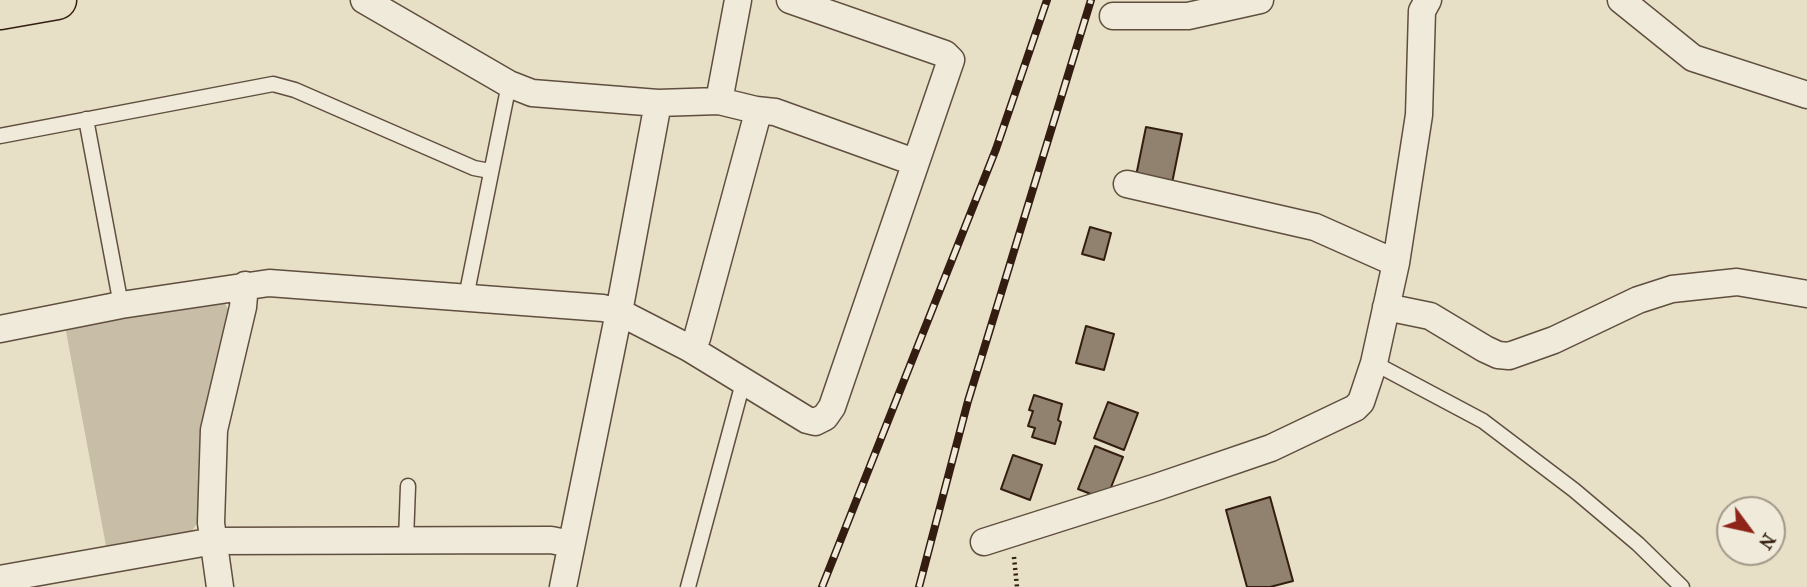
<!DOCTYPE html>
<html>
<head>
<meta charset="utf-8">
<style>
	body { margin:0 }
	#map { position:relative; width:1807px; height:587px; overflow:hidden; background:#e7dfc6; font-family:"IM FELL French Canon",serif }
	canvas { display:block }
	.north { position:absolute; left:1716px; top:496px; width:70px; height:70px; box-sizing:border-box; background:#efeada; border:2px solid #a49889; border-radius:50%; rotate:123deg; font-size:19px; font-weight:700; line-height:28px; text-align:center; color:#331d10 }
	.north::after { content:''; display:block; margin:auto; width:24px; height:32px; background:#8f2418; clip-path:polygon(50% 0,100% 100%,50% 72%,0 100%) }
</style>
</head>
<body>
<div id="map">
<canvas width="1807" height="587"></canvas>
<div class="north">N</div>
</div>
<script>
const context = document.querySelector('canvas').getContext('2d');
context.lineJoin = 'round';
function fill(path, color) { context.fillStyle = color; context.fill(path, 'evenodd'); }
const poly = rows => new Path2D(rows.map(r => 'M' + r).join(''));
function strokePath(path, color, width, dash) { context.strokeStyle = color; context.lineWidth = width; context.lineCap = dash ? 'butt' : 'round'; context.setLineDash(dash || []); context.stroke(path); }
const green = poly([
	[222,299,230,312,201,517,192,531,106,546,65,326]
]);
const building = poly([
	[1146,127,1182,134,1172,183,1136,176,1146,127],
	[1090,227,1111,233,1104,260,1082,254,1090,227],
	[1086,326,1114,334,1104,370,1076,363,1086,326],
	[1034,395,1062,404,1058,420,1061,422,1055,444,1032,437,1035,428,1028,426,1033,411,1029,410,1034,395],
	[1108,402,1138,413,1124,450,1094,438,1108,402],
	[1095,446,1123,457,1106,500,1078,489,1095,446],
	[1013,455,1042,465,1030,500,1001,489,1013,455],
	[1270,497,1293,581,1270,587,1247,587,1226,510,1270,497]
]);
const path = poly([
	[1014,557,1017,587]
]);
const service = poly([
	[86,119,121,305],
	[0,136,273,84,295,90,474,168,490,171],
	[466,297,509,84],
	[1374,363,1483,421,1574,490,1638,544,1682,587],
	[406,540,408,486],
	[688,587,741,390,745,381]
]);
const minor = poly([
	[364,0,509,84,532,93,658,103,719,101,756,110,775,112,914,162],
	[1621,0,1693,58,1807,95],
	[1113,16,1188,16,1260,0],
	[719,101,738,0],
	[1127,184,1315,227,1396,263],
	[1386,307,1430,316,1485,349,1498,355,1509,356,1554,340,1638,300,1672,289,1737,282,1807,294],
	[0,329,121,305,269,283,603,308,619,312,689,348,807,420,815,422,825,417,832,407,951,60,945,54,790,0],
	[689,348,697,338,756,120,756,110],
	[984,542,1157,487,1271,448,1355,408,1361,402,1374,363,1396,263,1419,115,1422,11,1428,0],
	[0,579,214,541,551,540,571,544],
	[220,587,211,523,214,430,243,307,245,285],
	[563,587,619,312,658,103]
]);
const trunk = poly([
	[0,10,57,0]
]);
const rail = poly([
	[822,587,996,149,1047,0],
	[919,587,968,401,1091,0]
]);
fill(green, '#c8bea7');
fill(building, '#91826f');
strokePath(building, '#331d10', 2);
strokePath(service, '#604e3e', 17);
strokePath(minor, '#604e3e', 29);
strokePath(trunk, '#331d10', 41);
strokePath(path, '#331d10', 4.5, [2, 3.5]);
strokePath(service, '#efeada', 14);
strokePath(minor, '#efeada', 26);
strokePath(trunk, '#e7dfc6', 38);
strokePath(rail, '#331d10', 8);
strokePath(rail, '#efeada', 5, [16]);
</script>
</body>
</html>
